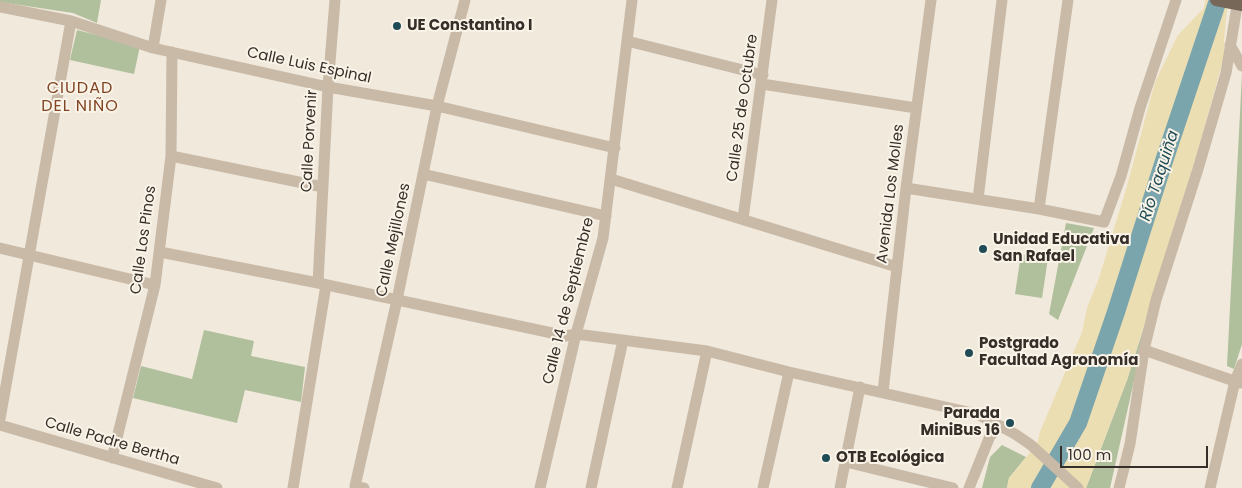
<!DOCTYPE html>
<html>
<head>
<meta charset="utf-8">
<style>
	body { margin:0 }
	#map { position:relative; width:1242px; height:488px; overflow:hidden; background:#f1e9dc; font-family:Poppins,sans-serif }
	canvas { display:block }
	.scale { position:absolute; left:1060px; top:446px; width:148px; height:22px; box-sizing:border-box; border:2px solid #362e28; border-top:0; padding-left:6px; font-size:15px; line-height:18px; white-space:nowrap; color:#362e28; -webkit-text-stroke:4px #f9f3e8; paint-order:stroke }
</style>
</head>
<body>
<div id="map">
<canvas width="1242" height="488"></canvas>
<div class="scale">100 m</div>
</div>
<script>
const context = document.querySelector('canvas').getContext('2d');
context.lineJoin = 'round';
function fill(path, color) { context.fillStyle = color; context.fill(path, 'evenodd'); }
const poly = rows => new Path2D(rows.map(r => 'M' + r).join(''));
function strokePath(path, color, width, dash) { context.strokeStyle = color; context.lineWidth = width; context.lineCap = dash ? 'butt' : 'round'; context.setLineDash(dash || []); context.stroke(path); }
function drawText(font, color, halo, rows, align = 'center') {
  context.font = font + ' Poppins,sans-serif'; context.lineWidth = 4; context.setLineDash([]); context.textBaseline = 'middle'; context.strokeStyle = halo; context.fillStyle = color; for (const [text, x, y, turn = 0] of rows) {
    context.save(); context.translate(x, y); context.rotate((+turn || 0) * Math.PI / 180); context.textAlign = isNaN(turn) ? turn : align; if (halo) context.strokeText(text, 0, 0); context.fillText(text, 0, 0); context.restore();
  }
}
const green = poly([
	[0,0,101,0,97,23,73,13,0,2],
	[77,30,140,46,134,74,70,60],
	[1242,74,1242,344,1234,369,1227,366],
	[1066,223,1094,228,1058,320,1049,314],
	[1021,254,1048,258,1042,298,1015,294],
	[1151,305,1110,488,1086,488,1127,380],
	[204,330,254,341,251,356,305,367,301,402,245,390,237,423,133,398,141,366,192,379],
	[1002,445,1026,457,1009,478,1007,488,982,488,990,457]
]);
const sand = poly([
	[1205,0,1228,0,1224,40,1225,53,1198,150,1127,380,1086,488,1007,488,1009,478,1037,444,1040,432,1082,332,1087,308,1099,278,1127,186,1155,82,1178,35,1204,8]
]);
const river = poly([
	[1040,488,1078,423,1116,312,1164,161,1218,0]
]);
const minor = poly([
	[0,7,71,21,153,48,328,87,437,106,615,148],
	[627,41,763,75],
	[1230,45,1242,66],
	[153,48,161,0],
	[762,84,916,108],
	[171,156,323,187],
	[423,174,606,216],
	[611,179,897,267],
	[906,188,1039,209,1104,222,1121,176,1140,108,1176,0],
	[978,199,1002,0],
	[1039,209,1068,0],
	[743,219,772,0],
	[0,248,155,285],
	[160,252,318,283,566,336,576,334,707,351,789,372,977,414,1015,434,1031,445,1078,488],
	[318,283,328,87,335,0],
	[1144,350,1240,383],
	[883,392,906,188,931,0],
	[0,419,71,21],
	[0,425,217,488],
	[112,458,155,285,171,156,172,52],
	[846,462,953,488],
	[293,488,326,285],
	[364,488,355,486,397,300,437,106,465,0],
	[540,488,576,334,603,238,632,0],
	[591,488,623,340],
	[677,488,707,351],
	[763,488,789,372],
	[840,488,860,387],
	[969,488,990,436,1001,426],
	[1119,488,1130,444,1144,350,1156,300,1198,169,1226,73,1238,0],
	[1210,488,1235,381,1242,364]
]);
const major = poly([
	[1216,0,1242,5]
]);
const markers = [
	[397,26,5,"#1f4c56"],
	[983,249,5,"#1f4c56"],
	[969,353,5,"#1f4c56"],
	[1010,423,5,"#1f4c56"],
	[826,458,5,"#1f4c56"]
];
const poiNames = [
	["UE Constantino I",407,26],
	["Unidad Educativa",993,240],
	["San Rafael",993,257],
	["Postgrado",979,344],
	["Facultad Agronomía",979,361],
	["Parada",1000,414,"right"],
	["MiniBus 16",1000,431,"right"],
	["OTB Ecológica",836,458]
];
const streetNames = [
	["Calle Luis Espinal",309,66,12],
	["Calle 25 de Octubre",743,108,-82],
	["Calle Porvenir",310,141,-87],
	["Avenida Los Molles",891,194,-83],
	["Calle Los Pinos",144,240,-82],
	["Calle Mejillones",394,240,-78],
	["Calle 14 de Septiembre",569,301,-76],
	["Calle Padre Bertha",112,442,16]
];
const neighbourhoodNames = [
	["CIUDAD",80,89],
	["DEL NIÑO",80,107]
];
const waterNames = [
	["Río Taquiña",1160,176,-72]
];
fill(green, '#b0bf9c');
fill(sand, '#ebdeb3');
strokePath(river, '#7ba5ad', 18);
strokePath(minor, '#c9baa8', 11);
strokePath(major, '#776759', 12);
for (const [x, y, r, color] of markers) { const dot = new Path2D(); dot.arc(x, y, r, 0, 2 * Math.PI); context.fillStyle = color; context.fill(dot); strokePath(dot, '#f9f3e8', 2); }
drawText('bold 15px', '#362e28', '#f9f3e8', poiNames, 'left');
drawText('15px', '#362e28', '#f9f3e8', streetNames);
context.letterSpacing = '1px';
drawText('16px', '#824524', '#f9f3e8', neighbourhoodNames);
context.letterSpacing = '0px';
drawText('italic 16px', '#1f4c56', '#f9f3e8', waterNames);
</script>
</body>
</html>
